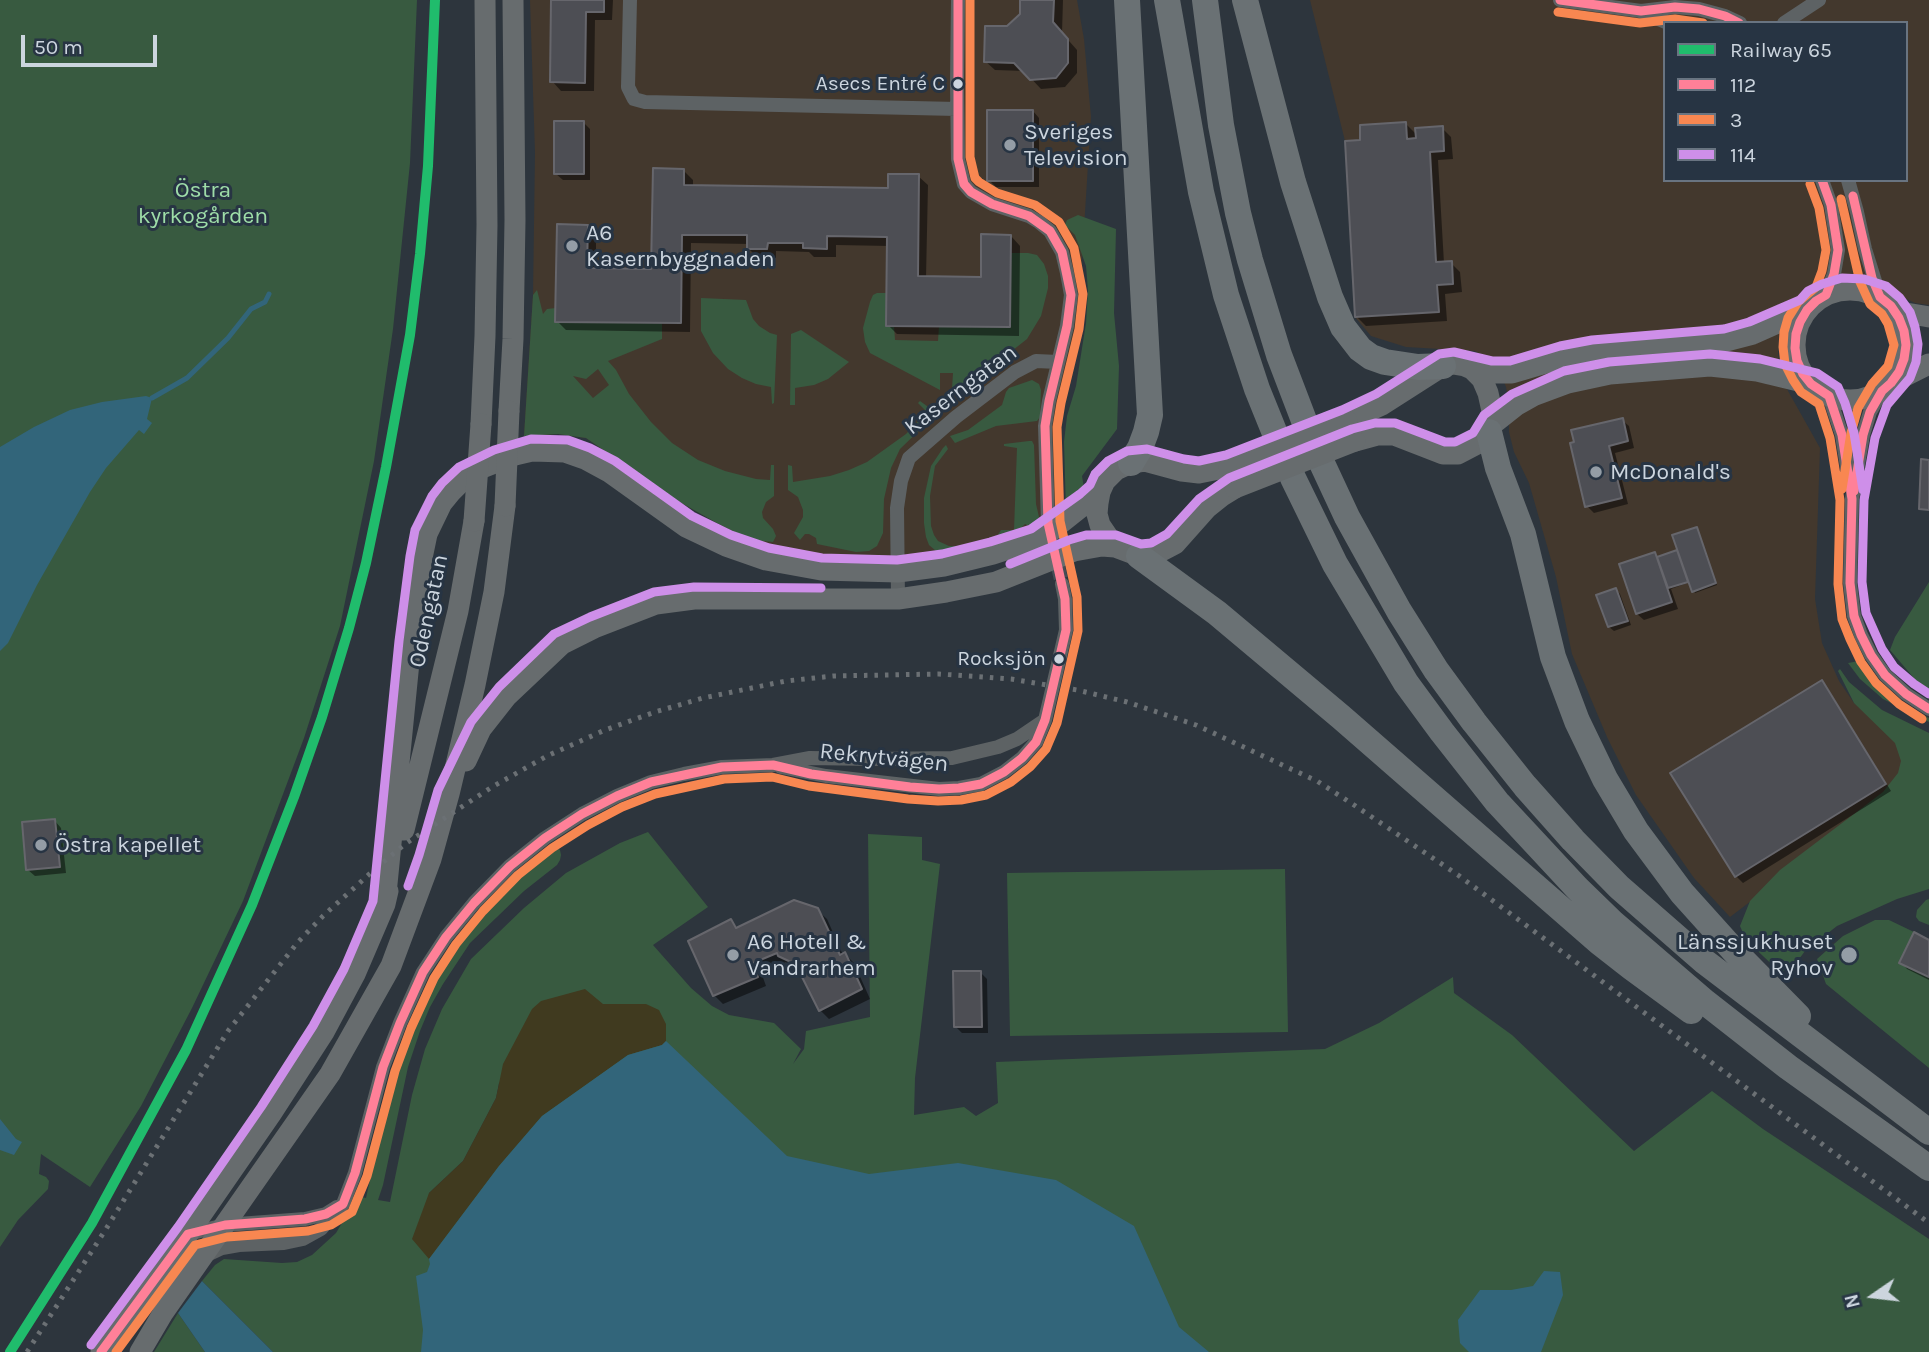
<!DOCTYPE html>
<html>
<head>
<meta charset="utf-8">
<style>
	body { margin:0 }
	#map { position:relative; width:1929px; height:1352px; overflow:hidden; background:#2d353d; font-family:Karla,sans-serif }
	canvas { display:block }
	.legend { position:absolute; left:1663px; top:21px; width:245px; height:161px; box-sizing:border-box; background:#273443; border:2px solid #697481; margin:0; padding:9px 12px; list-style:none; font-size:21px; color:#ccd5de }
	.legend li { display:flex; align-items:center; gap:14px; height:35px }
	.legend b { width:35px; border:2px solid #697481 }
	.north { position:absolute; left:1838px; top:1261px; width:70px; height:70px; -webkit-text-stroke:5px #273443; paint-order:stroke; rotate:256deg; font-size:19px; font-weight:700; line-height:28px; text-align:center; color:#ccd5de }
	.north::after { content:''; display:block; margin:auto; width:24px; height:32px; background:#ccd5de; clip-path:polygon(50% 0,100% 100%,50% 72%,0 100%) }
	.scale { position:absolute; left:21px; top:35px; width:136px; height:32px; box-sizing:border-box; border:4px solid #ccd5de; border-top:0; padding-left:9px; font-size:21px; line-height:24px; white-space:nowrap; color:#ccd5de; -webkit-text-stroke:5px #273443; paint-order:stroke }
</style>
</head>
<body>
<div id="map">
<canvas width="1929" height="1352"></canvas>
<ul class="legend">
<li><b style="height:9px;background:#20bc6c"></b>Railway 65</li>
<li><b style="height:9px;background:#ff8098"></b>112</li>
<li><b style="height:9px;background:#f88751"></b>3</li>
<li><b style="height:9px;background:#ce8fe9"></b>114</li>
</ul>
<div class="north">N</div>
<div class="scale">50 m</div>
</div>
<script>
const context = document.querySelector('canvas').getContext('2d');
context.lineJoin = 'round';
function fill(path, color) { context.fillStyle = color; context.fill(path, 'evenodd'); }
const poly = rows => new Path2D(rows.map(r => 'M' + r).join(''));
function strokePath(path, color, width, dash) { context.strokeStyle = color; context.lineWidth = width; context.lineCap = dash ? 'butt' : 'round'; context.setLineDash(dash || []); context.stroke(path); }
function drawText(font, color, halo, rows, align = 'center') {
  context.font = font + ' Karla,sans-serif'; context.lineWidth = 6; context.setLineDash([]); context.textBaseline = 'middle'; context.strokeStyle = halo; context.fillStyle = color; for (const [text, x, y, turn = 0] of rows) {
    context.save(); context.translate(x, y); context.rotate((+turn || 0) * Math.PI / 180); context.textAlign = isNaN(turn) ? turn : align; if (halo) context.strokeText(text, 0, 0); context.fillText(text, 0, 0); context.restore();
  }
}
const commercial = poly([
	[530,0,1077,0,1084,39,1091,117,1079,308,1059,397,1054,451,1059,518,1040,531,924,562,817,561,770,550,717,523,678,501,586,438,558,434,524,436,533,295,535,153],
	[1310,0,1929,0,1929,305,1915,303,1887,290,1852,282,1822,287,1795,304,1779,333,1778,354,1783,382,1820,448,1815,599,1822,643,1839,681,1854,703,1888,728,1929,751,1859,819,1730,917,1694,878,1636,795,1607,737,1572,654,1556,577,1529,483,1514,452,1509,432,1509,403,1506,387,1496,363,1475,351,1406,347,1371,336,1355,317,1345,141],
	[1665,23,1906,23,1906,180,1665,180]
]);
const green = poly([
	[0,0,417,0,410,163,393,329,374,461,340,626,304,738,243,901,192,1008,141,1106,90,1187,41,1154,39,1174,46,1177,49,1181,48,1189,18,1220,0,1247],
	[1078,215,1116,229,1114,313,1119,366,1117,429,1082,476,1084,488,1081,496,1066,512,1064,442,1067,416,1076,386,1086,323,1088,291,1086,266,1075,235,1065,225,1067,220],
	[1011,253,1028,253,1037,255,1044,264,1048,276,1048,288,1041,316,1027,339,961,391,956,392,952,389,953,373,940,373,940,390,870,353,865,342,863,328,870,302,873,295,877,293,886,293,894,326,895,340,938,341,939,326,1010,327],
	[537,290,543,314,547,309,556,308,556,321,662,323,662,339,608,361,616,370,629,394,651,422,672,443,698,460,725,471,756,479,770,480,771,465,774,465,774,496,766,502,762,512,763,518,773,529,776,536,773,542,751,540,717,523,678,501,586,438,558,434,524,436,533,295],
	[598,369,609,385,593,398,573,376,586,379],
	[701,298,746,300,753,319,759,326,770,333,777,335,774,403,772,404,771,387,756,384,742,378,728,369,713,353,701,331],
	[801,330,849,362,828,379,814,385,795,388,795,405,790,405,791,334],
	[1032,380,1039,384,1041,390,1040,417,1037,421,996,426,955,443,950,436,968,430,1002,405,1006,392,1009,388],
	[920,401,931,409,933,417,900,449,891,468,884,499,883,533,877,546,869,551,856,552,817,544,816,538,809,534,805,534,800,540,794,533,803,517,803,510,798,497,788,490,788,465,792,466,793,482,830,476,849,470,867,462,906,434,927,412,918,403],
	[1029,441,1032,441,1034,445,1036,504,1042,530,1040,531,1025,524,1018,531,1014,540,947,555,936,551,929,545,926,537,924,523,924,498,931,466,943,448,946,445,948,449,935,466,930,496,931,526,934,535,938,541,949,546,982,546,996,538,1001,530,1014,530,1017,448,1004,446,1004,444],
	[1929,582,1929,690,1919,684,1890,650,1895,637],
	[1859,661,1886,690,1914,711,1929,718,1929,722,1883,699,1860,679,1848,663],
	[1840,669,1849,682,1882,710,1929,733,1929,889,1897,899,1837,926,1805,951,1796,963,1781,973,1746,940,1740,926,1750,901,1780,870,1883,792,1898,773,1901,761,1895,743,1854,703,1838,671],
	[648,832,708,907,653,945,691,988,712,1006,729,1015,774,1023,801,1049,793,1064,804,1049,806,1031,870,1017,868,834,922,837,922,860,940,864,915,1078,914,1115,964,1107,976,1116,998,1103,996,1062,1325,1049,1379,1023,1453,977,1454,993,1512,1035,1634,1151,1712,1091,1763,1129,1929,1239,1929,1352,273,1352,202,1281,215,1265,224,1259,282,1263,297,1262,312,1255,336,1233,358,1196,366,1198,389,1093,410,1027,424,996,441,967,479,914,503,888,547,849,556,847,560,850,561,855,560,860,557,865,524,891,470,943,443,984,430,1007,420,1031,408,1067,383,1185,378,1200,390,1202,412,1095,425,1049,442,1009,471,959,524,908,566,873,620,843],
	[603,1004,646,1004,426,1239,429,1193,463,1161,496,1098,499,1083],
	[1285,869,1288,1032,1010,1036,1007,873],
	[1929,899,1929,925,1919,921,1916,917,1917,910,1926,900],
	[1875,920,1889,920,1914,932,1899,962,1929,977,1929,1068,1826,984,1817,959,1843,936],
	[178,1313,205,1352,154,1352]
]);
const sand = poly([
	[585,989,603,1004,646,1004,659,1010,666,1024,666,1041,662,1045,628,1055,542,1116,499,1166,429,1259,412,1239,429,1193,463,1161,496,1098,503,1064,532,1009,541,1001]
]);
const water = poly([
	[146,396,152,398,147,419,152,423,144,434,139,430,106,468,90,492,37,585,8,643,0,651,0,447,34,427,70,410,102,402],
	[666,1041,787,1156,869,1174,958,1163,1056,1180,1134,1226,1179,1327,1209,1352,421,1352,423,1330,416,1276,427,1272,430,1264,429,1259,499,1166,542,1116,628,1055,662,1045],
	[0,1119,16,1139,22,1142,14,1155,0,1150],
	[1544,1271,1560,1272,1563,1295,1541,1352,1469,1352,1460,1343,1458,1320,1480,1290,1511,1290,1533,1286],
	[202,1281,273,1352,205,1352,178,1313]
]);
const shadow = poly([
	[553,0,613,0,612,20,595,20,594,91,561,91,552,81],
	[1022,0,1063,0,1062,33,1077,50,1077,73,1065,87,1041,89,1024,71,995,70,985,61,1007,28,1022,15],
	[1033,111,1039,118,1039,187,996,187,989,180],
	[583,122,590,129,590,180,563,180,556,174],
	[1406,124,1418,136,1442,128,1451,137,1453,159,1438,160,1444,263,1451,263,1460,272,1462,292,1445,294,1447,321,1366,326,1357,317,1362,142],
	[684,171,693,180,693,187,890,190,918,176,928,185,926,278,982,279,1011,236,1020,246,1019,336,897,334,888,325,889,246,836,245,836,257,814,257,809,252,776,251,776,258,758,258,748,248,749,244,691,243,690,332,566,330,557,321,587,227,596,236,596,270,653,271],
	[1622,420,1629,426,1634,448,1615,453,1628,504,1594,513,1587,506,1572,444],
	[1697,529,1717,585,1695,593,1690,582,1671,589,1678,609,1644,620,1637,614,1655,554,1659,558,1680,551],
	[1616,590,1620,594,1631,625,1614,631,1609,627],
	[1822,682,1828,689,1891,791,1743,883,1736,876],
	[55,821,61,828,66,873,35,876,28,870],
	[817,910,827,919,843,955,845,954,854,963,870,999,829,1019,820,1010,805,972,789,965,786,962,761,972,766,986,723,1004,714,995,731,921,739,929],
	[1929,942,1929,980,1907,969,1901,962],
	[981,973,987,979,988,1033,962,1033,956,1027]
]);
const stream = poly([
	[152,398,187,378,228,338,251,309,265,302,269,294]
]);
const building = poly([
	[551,0,604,0,604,12,586,12,585,83,550,82,551,0],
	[1020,0,1054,0,1053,22,1068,39,1068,63,1056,78,1030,80,1014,63,984,62,985,26,1007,26,1020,14,1020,0],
	[987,110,1033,110,1033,181,987,181,987,110],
	[554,121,584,121,584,174,554,174,554,121],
	[1406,122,1407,139,1416,138,1415,128,1443,126,1444,151,1430,152,1436,262,1452,261,1453,284,1437,285,1439,312,1355,317,1345,141,1360,140,1360,125,1406,122],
	[653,168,684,169,684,185,888,188,888,174,919,174,918,276,981,277,981,234,1011,235,1010,327,886,326,887,237,827,236,827,249,803,248,803,243,768,243,767,249,747,249,747,235,682,235,681,323,555,322,557,224,588,225,587,268,651,269,653,168],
	[1623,418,1628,441,1609,446,1622,498,1585,507,1570,443,1574,442,1571,430,1623,418],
	[1921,459,1929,460,1929,510,1919,509,1921,459],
	[1697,527,1716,583,1692,592,1672,535,1697,527],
	[1677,550,1688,582,1668,588,1657,557,1677,550],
	[1655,552,1672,602,1636,614,1619,564,1655,552],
	[1616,588,1628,621,1608,627,1596,595,1616,588],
	[1822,680,1886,784,1735,877,1670,773,1822,680],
	[55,819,60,867,26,870,22,822,55,819],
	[794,900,818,908,840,955,845,952,862,989,819,1011,802,977,805,976,798,962,793,963,778,956,777,953,753,963,758,977,713,996,688,941,731,919,736,928,794,900],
	[1914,932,1929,940,1929,977,1899,963,1914,932],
	[953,971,981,971,982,1027,954,1027,953,971]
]);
const streetTunnel = poly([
	[1048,524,1062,584]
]);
const street = poly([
	[630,0,628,87,634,99,645,102,957,109],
	[958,0,957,84,958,159,964,184,971,192,992,204,1029,216,1039,222,1050,231,1062,252,1067,273,1071,295,1067,326,1049,401,1045,426,1048,523],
	[1560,0,1641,11,1675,7,1699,9,1725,16,1740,23],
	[1642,12,1668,23],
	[1784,23,1819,0],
	[1822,180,1831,205,1838,250,1834,274,1826,295],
	[1848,180,1857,212,1865,249,1880,297],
	[1882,391,1870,412,1863,435,1852,499,1850,583,1854,616,1861,635,1871,655,1885,675,1906,694,1929,709],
	[1829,396,1842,435,1850,486],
	[898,599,897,508,901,481,909,458,956,417,1015,372,1036,361,1058,362],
	[781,767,826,776,939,789,959,788,981,784,1004,772,1022,758,1036,742,1045,720,1066,630,1065,599,1062,584],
	[188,1234,225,1225,305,1219,326,1214,337,1207],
	[205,1256,222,1248,239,1245,284,1243,303,1239,321,1229,343,1204,355,1173,383,1067,400,1023,423,972,446,937,474,903,510,866,545,838,582,814,617,796,651,782,684,774,722,767,773,765,810,758,872,759,952,758,998,747,1017,739,1045,720]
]);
const secondary = poly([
	'1795 345a55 55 0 1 1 110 0a55 55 0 1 1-110 0Z',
	[1891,306,1906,313,1929,317],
	[1472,369,1490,373,1512,373,1563,358,1594,352,1726,341,1753,334,1807,310],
	[1891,383,1929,364],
	[509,411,513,339,515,220,513,0],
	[1347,421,1382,405,1443,366,1453,364,1465,366,1472,369,1482,379,1488,393,1492,411,1493,424,1481,442,1458,454,1443,454,1394,435,1377,435,1355,441],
	[481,424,485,336,487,225,485,0],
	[1493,424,1517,405,1533,396,1568,383,1610,374,1710,366,1757,371,1811,384],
	[1229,467,1199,473,1182,471,1145,461,1131,463,1116,470,1105,481,1100,492,1098,503,1097,514,1100,525,1115,547,1139,556,1154,555,1175,544,1207,508,1222,496,1235,488],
	[466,761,481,729,507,696,562,644,594,628,656,604,694,599,898,599,946,592,996,582,1074,551,1102,546,1115,547],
	[404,830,458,611,474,521],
	[385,904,411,642,422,558,427,534,442,503,451,492,466,477,482,468,515,455,532,451,565,452,585,459,609,472,686,527,726,546,766,560,821,570,898,572,944,566,993,554,1036,540,1051,531,1100,492],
	[101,1352,188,1234,271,1114,324,1032,355,974,385,904,388,891],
	[140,1352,163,1313,330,1074,391,966,431,859,449,794,475,685,494,592,505,506]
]);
const highway = poly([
	[1127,0,1150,415,1146,432,1140,448,1131,463],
	[1167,0,1201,192,1226,295,1257,389,1293,478,1335,564,1406,683,1442,732,1497,802,1577,888,1612,922,1705,1002,1788,1067,1929,1168],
	[1205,0,1221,125,1238,213,1250,260,1279,355,1313,444,1347,517,1399,611,1436,670,1474,722,1525,786,1573,840,1619,887,1705,962,1929,1132],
	[1245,0,1293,182,1330,297,1343,327,1360,349,1371,357,1385,362,1418,367,1443,366],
	[1489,432,1498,468,1523,534,1553,657,1577,721,1605,779,1636,831,1682,893,1736,953,1798,1016],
	[1139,556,1217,613,1341,717,1599,942,1631,967,1691,1011]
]);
const rail = poly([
	[27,1352,106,1229,228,1031,298,942,323,916,375,869,405,844,492,787,547,756,605,730,655,712,703,698,786,681,833,676,939,674,1011,679,1077,690,1127,702,1196,725,1317,781,1354,805,1458,875,1929,1223]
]);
const secondaryBridge = poly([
	[1229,467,1347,421],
	[1235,488,1355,441],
	[505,506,509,411],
	[474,521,481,424]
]);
const bus1 = poly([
	[1560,0,1641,11,1675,7,1699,9,1725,16,1739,23],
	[1822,180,1831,205,1838,250,1834,274,1826,295,1816,301,1807,310,1800,322,1796,334,1795,348,1797,361,1803,374,1811,384,1829,396,1842,435,1852,499,1850,583,1854,616,1861,635,1871,655,1885,675,1906,694,1929,709],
	[1853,196,1872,278,1880,297,1891,306,1899,318,1904,331,1906,345,1904,359,1899,372,1891,383,1882,391,1870,412,1863,435,1854,491],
	[101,1352,188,1234,225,1225,305,1219,326,1214,343,1204,355,1173,383,1067,400,1023,423,972,446,937,474,903,510,866,545,838,582,814,617,796,651,782,722,767,773,765,811,774,910,787,939,789,959,788,981,784,1004,772,1022,758,1036,742,1045,720,1066,630,1065,599,1048,523,1045,426,1049,401,1067,326,1071,295,1062,252,1050,231,1029,216,992,204,971,192,964,184,958,159,958,0]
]);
const bus2 = poly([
	[1558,12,1640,23,1675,19,1703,23],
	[1810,184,1819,208,1826,250,1822,271,1816,287,1798,302,1788,318,1784,332,1783,347,1785,364,1793,380,1801,392,1819,404,1830,438,1840,500,1838,584,1842,619,1850,639,1861,662,1876,683,1899,704,1922,719],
	[1841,199,1860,282,1870,304,1882,314,1888,324,1894,345,1888,366,1872,384,1858,408,1851,433,1842,489],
	[116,1352,195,1245,227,1237,308,1231,331,1225,352,1212,367,1176,395,1071,411,1028,434,978,456,944,483,911,518,875,552,848,588,825,622,807,655,794,724,779,772,777,809,786,908,799,938,801,961,800,986,795,1011,782,1030,767,1046,749,1057,723,1078,631,1077,597,1060,521,1057,427,1061,403,1079,329,1083,294,1074,248,1059,222,1035,205,997,193,979,182,975,178,970,157,970,0]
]);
const bus3 = poly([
	[1010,564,1069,540,1086,535,1116,535,1141,544,1151,543,1167,534,1199,499,1229,478,1352,429,1375,423,1395,423,1445,442,1455,442,1473,433,1484,415,1512,394,1564,371,1609,362,1710,354,1760,359,1817,373,1838,387,1845,403,1854,433,1863,490],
	[408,886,419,855,438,790,471,722,499,687,554,634,590,617,654,592,694,587,821,588],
	[91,1345,178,1227,261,1107,313,1026,344,969,373,901,399,641,410,556,415,530,432,496,442,483,459,467,494,450,531,439,568,440,590,448,615,461,692,516,731,535,769,548,822,558,897,560,942,554,990,542,1031,529,1080,494,1090,485,1095,474,1108,461,1127,451,1147,449,1184,459,1199,461,1226,455,1342,410,1376,394,1439,354,1454,352,1492,361,1510,361,1560,346,1592,340,1724,329,1749,322,1800,300,1808,291,1822,284,1842,278,1864,279,1886,286,1900,298,1910,312,1915,327,1918,344,1916,362,1910,378,1887,405,1875,438,1864,500,1862,582,1866,613,1882,649,1894,667,1914,684,1929,694]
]);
const rail1 = poly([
	[10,1352,92,1223,186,1050,252,905,294,797,322,717,349,628,366,563,386,467,410,335,420,254,428,166,435,0]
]);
const markers = [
	[958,84,6,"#ccd5de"],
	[1010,145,7,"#949da6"],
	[572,246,7,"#949da6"],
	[1596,472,7,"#949da6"],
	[1059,659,6,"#ccd5de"],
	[41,845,7,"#949da6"],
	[733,955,7,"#949da6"],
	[1849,955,9,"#949da6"]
];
const busNames = [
	["Asecs Entré C",945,84],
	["Rocksjön",1046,659]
];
const poiNames = [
	["Sveriges",1024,132],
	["Television",1024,158],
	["A6",586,233],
	["Kasernbyggnaden",586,259],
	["McDonald's",1610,472],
	["Östra kapellet",55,845],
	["A6 Hotell &",747,942],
	["Vandrarhem",747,968],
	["Länssjukhuset",1833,942,"right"],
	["Ryhov",1833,968,"right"]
];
const parkNames = [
	["Östra",203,190],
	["kyrkogården",203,216]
];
const streetNames = [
	["Kaserngatan",961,390,-37],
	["Odengatan",429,611,-78],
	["Rekrytvägen",884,758,6]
];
fill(commercial, '#43382d');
fill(green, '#385a40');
fill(sand, '#403a1f');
fill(water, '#32657a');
fill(shadow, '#0007');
strokePath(stream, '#32657a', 5);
fill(building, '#4d4e54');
strokePath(building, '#66666c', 2);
strokePath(streetTunnel, '#454d55', 14, [14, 7]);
strokePath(street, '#5d6264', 14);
strokePath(secondary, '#676c6e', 21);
strokePath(highway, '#6a7174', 26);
strokePath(rail, '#6b7074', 5, [3.5, 7]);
strokePath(secondaryBridge, '#676c6e', 21);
strokePath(bus1, '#ff8098', 9);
strokePath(bus2, '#f88751', 9);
strokePath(bus3, '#ce8fe9', 9);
strokePath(rail1, '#20bc6c', 10);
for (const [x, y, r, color] of markers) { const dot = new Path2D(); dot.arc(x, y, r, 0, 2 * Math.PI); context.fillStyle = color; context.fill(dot); strokePath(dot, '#273443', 2.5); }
drawText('21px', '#ccd5de', '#273443', busNames, 'right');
drawText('23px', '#ccd5de', '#273443', poiNames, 'left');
drawText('23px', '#9edda8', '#273443', parkNames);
drawText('23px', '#ccd5de', '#273443', streetNames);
</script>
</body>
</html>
